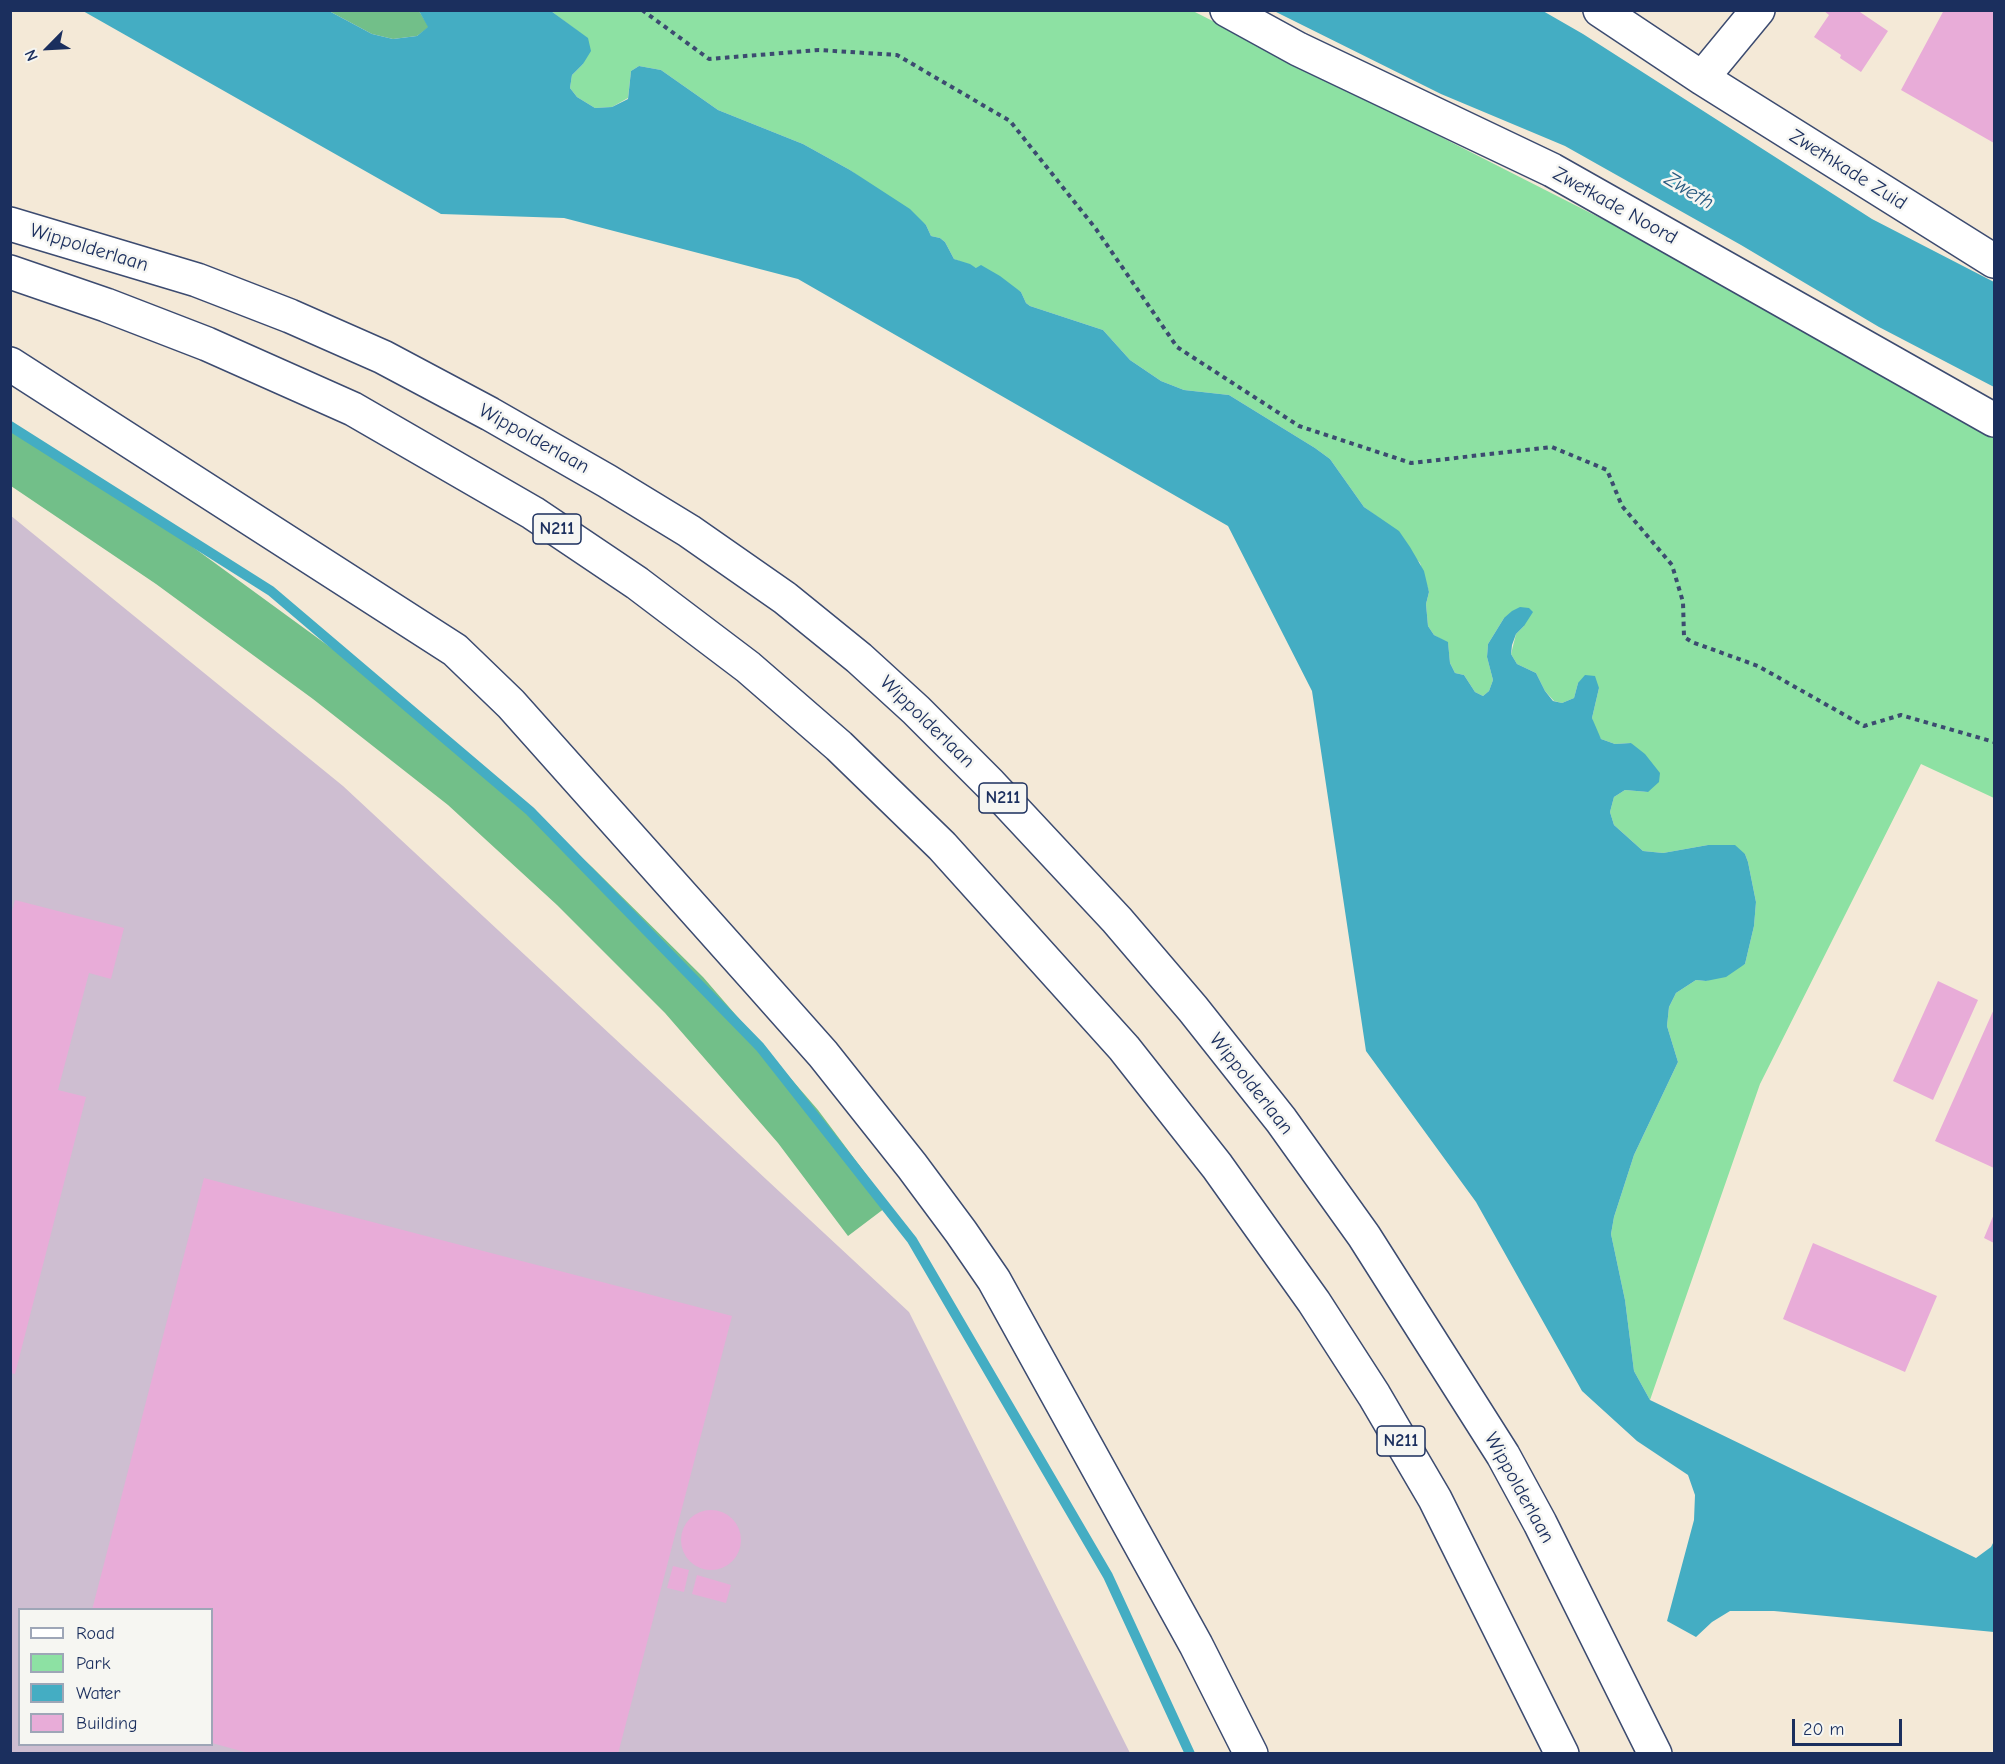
<!DOCTYPE html>
<html>
<head>
<meta charset="utf-8">
<style>
	body { margin:0 }
	#map { position:relative; width:2005px; height:1764px; overflow:hidden; background:#f4e9d7; font-family:"Comic Neue",sans-serif }
	canvas { display:block }
	.frame { position:absolute; inset:0; border:12px solid #1b2f5e; pointer-events:none }
	.legend { position:absolute; left:18px; top:1608px; width:195px; height:138px; box-sizing:border-box; background:#f6f6f2; border:2px solid #9ea6b7; margin:0; padding:8px 10px; list-style:none; font-size:18px; color:#1b2f5e }
	.legend li { display:flex; align-items:center; gap:12px; height:30px }
	.legend b { width:30px; border:2px solid #9ea6b7 }
	.north { position:absolute; left:18px; top:18px; width:60px; height:60px; -webkit-text-stroke:4px #f6f6f2; paint-order:stroke; rotate:246deg; font-size:16px; font-weight:700; line-height:24px; text-align:center; color:#1b2f5e }
	.north::after { content:''; display:block; margin:auto; width:21px; height:27px; background:#1b2f5e; clip-path:polygon(50% 0,100% 100%,50% 72%,0 100%) }
	.scale { position:absolute; left:1792px; top:1719px; width:110px; height:27px; box-sizing:border-box; border:3px solid #1b2f5e; border-top:0; padding-left:8px; font-size:18px; line-height:21px; white-space:nowrap; color:#1b2f5e; -webkit-text-stroke:4px #f6f6f2; paint-order:stroke }
</style>
</head>
<body>
<div id="map">
<canvas width="2005" height="1764"></canvas>
<div class="frame"></div>
<ul class="legend">
<li><b style="height:8px;background:#fff"></b>Road</li>
<li><b style="height:16px;background:#8de1a3"></b>Park</li>
<li><b style="height:16px;background:#44adc3"></b>Water</li>
<li><b style="height:16px;background:#e8acd8"></b>Building</li>
</ul>
<div class="north">N</div>
<div class="scale">20 m</div>
</div>
<script>
const context = document.querySelector('canvas').getContext('2d');
context.lineJoin = 'round';
function fill(path, color) { context.fillStyle = color; context.fill(path, 'evenodd'); }
const poly = rows => new Path2D(rows.map(r => 'M' + r).join(''));
function strokePath(path, color, width, dash) { context.strokeStyle = color; context.lineWidth = width; context.lineCap = dash ? 'butt' : 'round'; context.setLineDash(dash || []); context.stroke(path); }
function drawText(font, color, halo, rows, align = 'center') {
  context.font = font + ' "Comic Neue",sans-serif'; context.lineWidth = 5; context.setLineDash([]); context.textBaseline = 'middle'; context.strokeStyle = halo; context.fillStyle = color; for (const [text, x, y, turn = 0] of rows) {
    context.save(); context.translate(x, y); context.rotate((+turn || 0) * Math.PI / 180); context.textAlign = isNaN(turn) ? turn : align; if (halo) context.strokeText(text, 0, 0); context.fillText(text, 0, 0); context.restore();
  }
}
const industrial = poly([
	[10,515,343,786,909,1312,1130,1753,11,1753],
	[20,1610,212,1610,212,1744,20,1744]
]);
const green = poly([
	[551,11,1193,11,1687,262,1904,389,1994,436,1994,798,1921,764,1760,1084,1650,1400,1634,1371,1625,1300,1611,1234,1614,1217,1634,1155,1678,1062,1667,1026,1669,1007,1676,993,1696,980,1706,981,1745,964,1754,926,1756,902,1748,862,1745,854,1708,845,1663,853,1643,851,1614,825,1610,812,1614,797,1625,790,1648,792,1631,743,1615,744,1601,739,1595,730,1592,718,1599,688,1578,683,1574,698,1562,703,1554,701,1545,691,1536,673,1517,664,1511,654,1516,634,1524,626,1504,618,1488,644,1487,657,1493,680,1489,691,1483,696,1475,692,1464,675,1455,673,1450,663,1448,643,1434,635,1428,626,1426,604,1429,592,1420,563,1379,518,1364,507,1330,459,1315,448,1229,395,1184,390,1161,381,1130,360,1103,330,1030,306,1026,303,1021,292,976,268,954,259,945,242,940,238,931,236,926,225,850,170,803,144,718,110,661,70,639,66,631,71,628,98,612,107,595,108,577,97,570,88,572,75,583,64,588,39]
]);
const forest = poly([
	[329,11,419,11,429,27,417,36,393,39,372,34],
	[11,431,117,495,186,542,345,658,481,765,592,867,703,977,818,1110,889,1205,848,1236,778,1143,665,1013,557,905,448,805,313,699,156,584,11,486]
]);
const water = poly([
	[83,11,329,11,372,34,393,39,417,36,428,27,419,11,551,11,588,38,591,51,583,64,572,75,570,88,577,97,595,108,612,107,628,99,631,71,639,66,661,70,718,110,803,144,850,170,910,209,926,225,931,236,940,238,945,242,954,259,970,264,976,268,981,265,1000,276,1021,292,1026,303,1030,306,1103,330,1130,360,1161,381,1184,390,1229,395,1315,448,1330,459,1364,507,1399,531,1410,547,1424,571,1429,592,1426,604,1428,626,1434,635,1448,642,1450,663,1455,673,1464,675,1475,692,1483,696,1489,691,1493,680,1487,657,1488,644,1504,618,1512,611,1520,607,1529,608,1533,612,1524,626,1516,634,1512,645,1511,654,1517,664,1536,673,1545,691,1553,701,1562,703,1574,698,1578,683,1585,675,1595,676,1599,688,1592,718,1601,739,1615,744,1631,743,1645,754,1660,773,1659,782,1648,792,1625,790,1614,797,1610,812,1614,825,1643,851,1663,853,1708,845,1735,845,1745,854,1748,862,1756,902,1754,926,1745,964,1726,977,1706,981,1696,980,1676,993,1669,1007,1667,1026,1678,1062,1634,1155,1614,1217,1611,1234,1625,1300,1634,1371,1650,1400,1976,1558,1991,1547,1994,1541,1994,1632,1774,1611,1730,1611,1712,1622,1696,1637,1667,1621,1694,1520,1695,1495,1688,1475,1637,1441,1582,1391,1476,1202,1366,1051,1312,691,1228,526,798,279,564,218,441,214],
	[1274,11,1543,11,1583,34,1872,219,1994,282,1994,387,1879,327,1741,245,1565,146,1441,94]
]);
const stream = poly([
	[10,426,271,591,530,811,760,1047,912,1240,1108,1576,1190,1754]
]);
const building = poly([
	[1823,10,1857,10,1888,31,1861,72,1840,58,1841,55,1814,37,1829,15],
	[1944,10,1994,10,1994,143,1901,90],
	[15,900,124,928,111,979,89,973,58,1090,86,1097,15,1374,10,1373,10,919],
	[1938,981,1978,1000,1933,1100,1893,1081],
	[1994,1009,1994,1168,1935,1141],
	[204,1178,732,1316,618,1754,252,1754,212,1743,212,1610,92,1610],
	[1994,1214,1994,1243,1984,1238],
	[1813,1243,1937,1296,1905,1372,1783,1319],
	'681 1540a30 30 0 1 1 60 0a30 30 0 1 1-60 0Z',
	[673,1566,689,1570,684,1592,667,1588],
	[697,1575,731,1585,726,1603,692,1594]
]);
const path = poly([
	[642,10,709,59,819,50,897,55,1010,121,1096,229,1177,347,1299,426,1411,463,1552,447,1607,470,1622,506,1672,565,1683,602,1684,637,1692,642,1758,666,1864,726,1901,715,1994,742]
]);
const minor = poly([
	[1227,10,1298,49,1552,170,1994,420],
	[1600,10,1702,78,1994,261],
	[1702,78,1758,10],
	[10,364,455,650,511,704,760,983,823,1054,912,1166,961,1232,994,1280,1196,1645,1251,1754]
]);
const major = poly([
	[10,224,197,280,290,316,383,357,490,414,607,481,689,531,785,598,859,658,916,710,990,784,1117,920,1193,1009,1281,1120,1364,1236,1503,1455,1540,1523,1655,1754],
	[10,272,106,305,207,344,353,409,533,513,637,583,748,667,839,746,942,846,1124,1048,1217,1166,1314,1302,1374,1395,1435,1499,1562,1754]
]);
const shields = [
	[557,529,48],
	[1003,798,48],
	[1401,1441,48]
];
const shieldNames = [
	["N211",557,529],
	["N211",1003,798],
	["N211",1401,1441]
];
const streetNames = [
	["Zwethkade Zuid",1848,170,32],
	["Zwetkade Noord",1615,206,29],
	["Wippolderlaan",89,248,17],
	["Wippolderlaan",534,439,29],
	["Wippolderlaan",927,722,44],
	["Wippolderlaan",1251,1084,52],
	["Wippolderlaan",1519,1488,61]
];
const waterNames = [
	["Zweth",1689,191,31]
];
fill(industrial, '#cebed1');
fill(green, '#8de1a3');
fill(forest, '#72bf89');
fill(water, '#44adc3');
strokePath(stream, '#44adc3', 10);
fill(building, '#e8acd8');
strokePath(minor, '#3c4b70', 36);
strokePath(major, '#3c4b70', 36);
strokePath(path, '#3c4b70', 4, [4.5, 4.5]);
strokePath(minor, '#fff', 33);
strokePath(major, '#fff', 33);
for (const [x, y, w] of shields) { const box = new Path2D(); box.roundRect(x - w / 2, y - 15, w, 30, 4.5); context.fillStyle = '#f6f6f2'; context.fill(box); strokePath(box, '#1b2f5e', 1.5); }
drawText('bold 18px', '#1b2f5e', null, shieldNames);
drawText('20px', '#1b2f5e', '#f6f6f2', streetNames);
drawText('italic 21px', '#295b81', '#f6f6f2', waterNames);
</script>
</body>
</html>
